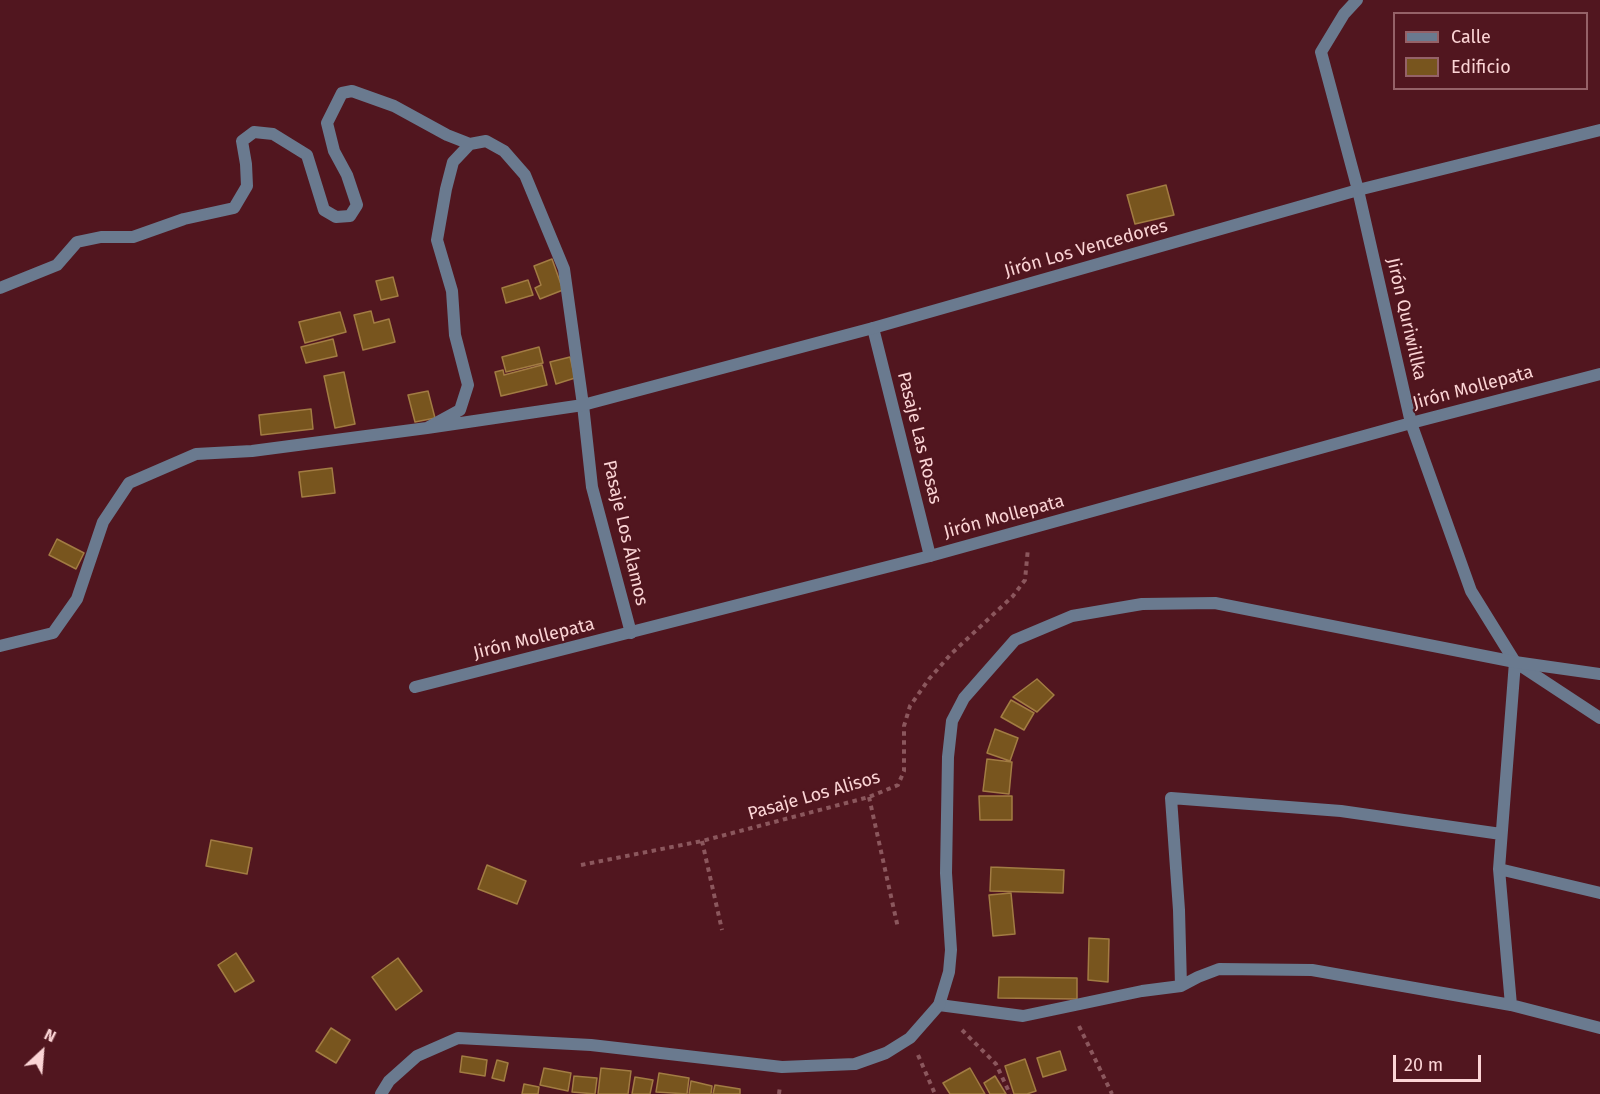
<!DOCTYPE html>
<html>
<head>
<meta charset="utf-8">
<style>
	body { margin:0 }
	#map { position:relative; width:1600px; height:1094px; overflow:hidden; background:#51161f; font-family:"Fira Sans",sans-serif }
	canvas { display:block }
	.legend { position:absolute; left:1393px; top:12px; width:195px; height:78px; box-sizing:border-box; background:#51161f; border:2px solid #956268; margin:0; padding:8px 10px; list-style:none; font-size:18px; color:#fbd4d5 }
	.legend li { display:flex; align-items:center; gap:12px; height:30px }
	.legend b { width:30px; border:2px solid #956268 }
	.north { position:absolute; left:12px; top:1022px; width:60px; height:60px; -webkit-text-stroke:4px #51161f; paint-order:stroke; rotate:26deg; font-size:16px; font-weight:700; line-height:24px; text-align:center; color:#fbd4d5 }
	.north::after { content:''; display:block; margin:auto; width:21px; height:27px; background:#fbd4d5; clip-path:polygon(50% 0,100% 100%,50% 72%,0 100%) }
	.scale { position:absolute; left:1393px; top:1055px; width:88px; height:27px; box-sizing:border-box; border:3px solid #fbd4d5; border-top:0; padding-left:8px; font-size:18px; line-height:21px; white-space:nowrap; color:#fbd4d5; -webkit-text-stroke:4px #51161f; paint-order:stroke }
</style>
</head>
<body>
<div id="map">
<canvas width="1600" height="1094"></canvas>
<ul class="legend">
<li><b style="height:8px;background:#6a7a8f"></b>Calle</li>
<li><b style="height:16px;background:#78551e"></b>Edificio</li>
</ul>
<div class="north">N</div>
<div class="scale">20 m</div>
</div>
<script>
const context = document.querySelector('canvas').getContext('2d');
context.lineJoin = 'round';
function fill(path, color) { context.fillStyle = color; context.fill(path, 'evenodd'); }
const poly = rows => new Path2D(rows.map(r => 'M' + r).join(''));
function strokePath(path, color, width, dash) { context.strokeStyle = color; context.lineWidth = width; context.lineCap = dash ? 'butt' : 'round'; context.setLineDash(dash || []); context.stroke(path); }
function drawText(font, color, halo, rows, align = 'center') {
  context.font = font + ' "Fira Sans",sans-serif'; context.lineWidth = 4.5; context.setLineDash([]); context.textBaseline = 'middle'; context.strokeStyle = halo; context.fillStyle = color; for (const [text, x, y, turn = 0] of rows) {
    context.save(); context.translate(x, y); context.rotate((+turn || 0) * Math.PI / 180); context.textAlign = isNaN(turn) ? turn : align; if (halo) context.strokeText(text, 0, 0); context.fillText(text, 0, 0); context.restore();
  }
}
const building = poly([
	[1166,185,1174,215,1135,224,1127,195,1166,185],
	[552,259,563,290,540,299,535,288,541,285,534,266,552,259],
	[393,277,398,296,381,300,376,281,393,277],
	[528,280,533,295,506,303,502,288,528,280],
	[371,311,374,323,389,319,395,342,363,350,354,315,371,311],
	[340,312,346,332,305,343,299,322,340,312],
	[333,339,337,356,306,363,301,347,333,339],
	[539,347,543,363,506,372,502,357,539,347],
	[570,357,575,378,556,384,550,362,570,357],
	[542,365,547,385,501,396,495,372,503,370,504,375,542,365],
	[344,372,355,424,335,428,324,376,344,372],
	[428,391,435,418,415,422,408,395,428,391],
	[311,409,313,429,261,435,259,415,311,409],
	[332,468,335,493,302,497,299,472,332,468],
	[57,539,84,553,76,569,49,555,57,539],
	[1037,679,1054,695,1037,712,1013,697,1037,679],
	[1011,700,1034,713,1024,730,1001,717,1011,700],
	[995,729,1018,738,1010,761,987,753,995,729],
	[987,759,1012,762,1009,794,983,791,987,759],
	[979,796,1012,796,1012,820,980,820,979,796],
	[211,840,252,848,247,874,206,866,211,840],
	[487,865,526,881,517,904,478,889,487,865],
	[991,867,1064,870,1063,893,990,891,991,867],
	[1011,893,1015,934,993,936,989,895,1011,893],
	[1089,938,1109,939,1108,982,1088,980,1089,938],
	[236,953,254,981,235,992,218,965,236,953],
	[398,958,422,991,396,1010,372,977,398,958],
	[999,977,1077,978,1077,999,998,998,999,977],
	[331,1028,350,1040,336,1063,316,1051,331,1028],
	[1060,1051,1066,1070,1043,1077,1037,1058,1060,1051],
	[462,1056,487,1060,485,1076,460,1072,462,1056],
	[1025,1059,1036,1091,1027,1094,1014,1094,1005,1066,1025,1059],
	[497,1060,508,1063,504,1081,492,1078,497,1060],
	[544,1068,571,1073,568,1091,540,1085,544,1068],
	[601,1068,631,1071,628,1094,598,1094,601,1068],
	[970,1068,985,1094,950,1094,943,1083,970,1068],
	[659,1073,689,1078,687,1094,656,1092,659,1073],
	[574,1076,597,1078,595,1094,572,1092,574,1076],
	[995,1076,1006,1094,990,1094,984,1083,995,1076],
	[635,1077,653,1080,650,1094,632,1094,635,1077],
	[691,1081,712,1086,711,1094,689,1094,691,1081],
	[524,1084,539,1087,538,1094,522,1094,524,1084],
	[715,1085,740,1089,740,1094,713,1094,715,1085]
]);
const path = poly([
	[869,797,898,928],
	[702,841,722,930],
	[581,865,702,841,869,797,898,785,904,771,904,726,910,706,929,679,951,654,1013,596,1025,580,1028,548],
	[1079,1026,1112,1094],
	[962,1030,996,1064,1010,1094],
	[918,1055,935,1094],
	[779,1094,780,1086]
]);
const service = poly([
	[873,328,930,556],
	[583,405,592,487,631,633]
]);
const minor = poly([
	[1357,0,1344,14,1321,52,1358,190,1411,423,1471,591,1515,662,1499,869,1511,1005],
	[0,288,57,265,77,242,101,237,133,237,184,219,234,208,247,186,246,164,242,141,254,132,273,134,307,155,324,210,336,217,350,216,357,205,347,175,334,151,327,123,342,93,352,91,394,106,447,135,470,144],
	[427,428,583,405,873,328,1358,190,1600,130],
	[0,646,53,633,77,599,103,522,129,483,196,454,252,451,427,428,460,410,468,385,455,335,452,291,437,240,446,189,453,162,470,144,486,141,504,151,525,175,564,269,583,405],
	[1515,662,1600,718],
	[415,687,930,556,1411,423,1600,374],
	[1499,869,1600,893],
	[1181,986,1179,910,1171,798,1341,811,1501,834],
	[939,1005,1023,1016,1142,991,1181,986,1198,977,1219,969,1312,970,1511,1005,1600,1028]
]);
const tertiary = poly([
	[381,1094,389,1081,417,1056,458,1038,591,1045,782,1067,855,1064,886,1053,910,1038,939,1005,949,972,951,950,946,873,948,757,952,721,964,698,1015,640,1072,616,1142,604,1215,603,1515,662,1600,674]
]);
const streetNames = [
	["Jirón Los Vencedores",1086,249,-16],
	["Jirón Quriwillka",1406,319,77],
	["Jirón Mollepata",1473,388,-15],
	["Pasaje Las Rosas",919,438,76],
	["Jirón Mollepata",1004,517,-15],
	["Pasaje Los Álamos",625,533,77],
	["Jirón Mollepata",534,639,-14],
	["Pasaje Los Alisos",814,796,-16]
];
fill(building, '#78551e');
strokePath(building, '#a27c43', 1.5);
strokePath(path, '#8b575d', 4, [4.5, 4.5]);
strokePath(service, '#6a7a8f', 12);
strokePath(minor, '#6a7a8f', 12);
strokePath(tertiary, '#6a7a8f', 12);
drawText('18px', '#fbd4d5', '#51161f', streetNames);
</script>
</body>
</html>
